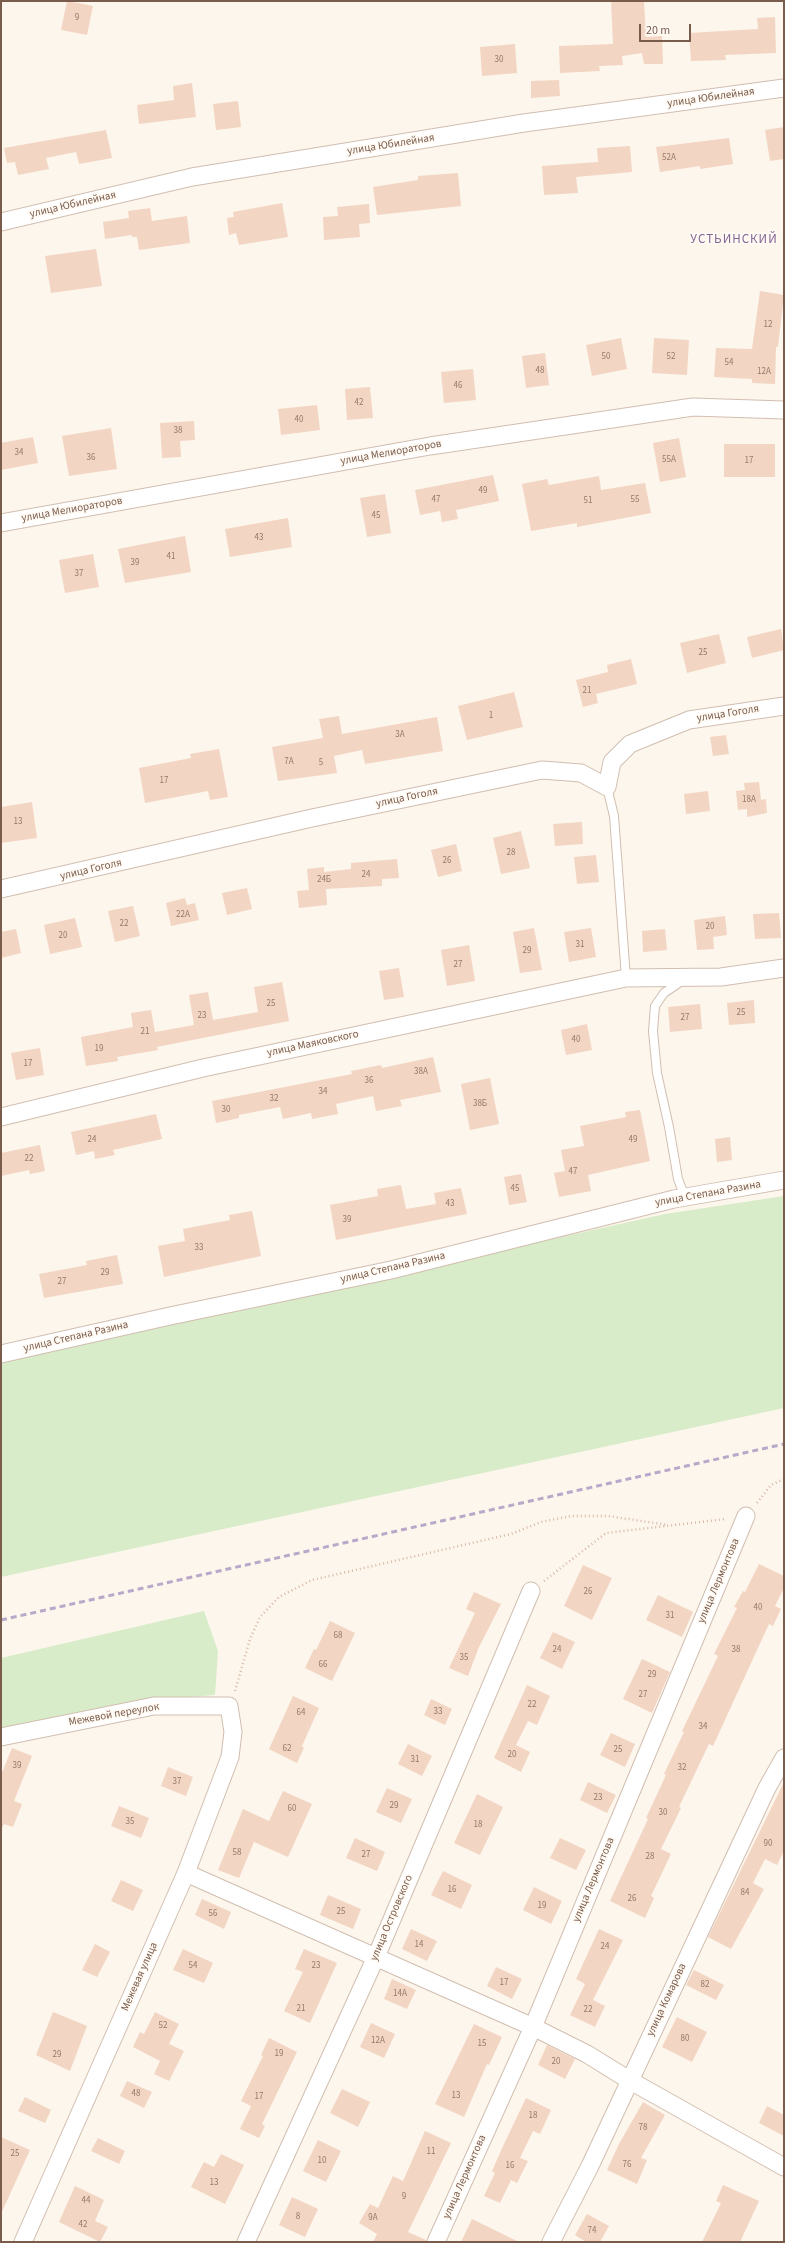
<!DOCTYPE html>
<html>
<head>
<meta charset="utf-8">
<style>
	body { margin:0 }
	#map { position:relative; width:785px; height:2243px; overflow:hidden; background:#fdf6ec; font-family:"Source Sans 3",sans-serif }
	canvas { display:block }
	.frame { position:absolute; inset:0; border:2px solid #7a5c4d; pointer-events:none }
	.scale { position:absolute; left:639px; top:24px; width:52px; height:18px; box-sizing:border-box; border:2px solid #7a5c4d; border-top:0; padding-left:5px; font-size:12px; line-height:14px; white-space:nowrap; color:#7a5c4d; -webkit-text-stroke:3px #fffaf3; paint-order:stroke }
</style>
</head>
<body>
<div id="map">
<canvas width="785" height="2243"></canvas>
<div class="frame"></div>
<div class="scale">20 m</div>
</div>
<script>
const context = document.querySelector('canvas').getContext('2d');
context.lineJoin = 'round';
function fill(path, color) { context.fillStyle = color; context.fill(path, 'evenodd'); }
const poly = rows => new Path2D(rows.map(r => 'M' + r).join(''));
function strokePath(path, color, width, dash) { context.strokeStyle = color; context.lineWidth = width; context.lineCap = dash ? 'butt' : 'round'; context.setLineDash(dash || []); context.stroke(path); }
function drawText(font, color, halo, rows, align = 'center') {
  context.font = font + ' "Source Sans 3",sans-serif'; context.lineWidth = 3.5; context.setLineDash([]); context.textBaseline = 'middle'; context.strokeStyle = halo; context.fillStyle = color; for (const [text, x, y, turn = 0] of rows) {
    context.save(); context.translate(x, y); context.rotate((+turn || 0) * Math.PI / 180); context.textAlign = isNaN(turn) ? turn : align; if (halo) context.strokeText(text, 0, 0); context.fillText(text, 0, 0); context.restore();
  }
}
const green = poly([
	[784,1196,784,1408,1,1577,1,1361,665,1214],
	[204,1611,218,1651,215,1695,151,1700,1,1729,1,1658]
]);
const building = poly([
	[67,1,93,6,87,35,61,30],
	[611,1,644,1,646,37,662,36,663,64,644,64,642,53,622,56,623,65,599,66,600,71,560,73,559,46,613,44],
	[775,17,776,53,725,55,726,60,691,61,689,33,758,29,757,18],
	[515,44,517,73,482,76,480,47],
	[559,80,560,96,531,98,531,81],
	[192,83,196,117,139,124,137,105,174,100,173,86],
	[238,101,241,127,216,130,213,104],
	[784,127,784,159,770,161,765,130],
	[106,130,112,158,79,164,76,152,46,158,49,169,18,175,15,162,7,163,4,148],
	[729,138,733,164,700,169,700,166,660,172,656,147],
	[630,146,632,172,576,177,578,193,544,195,542,166,598,162,597,148],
	[458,173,461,206,377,215,373,187,418,180,418,176],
	[282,203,288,237,239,245,236,233,229,235,227,218,234,217,233,212],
	[369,204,370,223,359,224,360,237,324,240,323,217,338,216,337,207],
	[150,208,152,221,187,216,190,243,139,250,137,237,132,237,132,235,105,239,103,222,129,218,128,211],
	[96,249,102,286,51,293,45,256],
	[760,291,784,295,778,347,776,347,775,384,752,383,752,379,714,377,716,348,752,349],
	[621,338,627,369,592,376,586,345],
	[654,338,689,340,687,375,652,373],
	[545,353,549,385,526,388,522,356],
	[473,369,476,400,444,403,441,372],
	[370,387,373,418,347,420,345,389],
	[317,405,320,430,281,435,278,409],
	[194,421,195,440,180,441,181,457,162,458,160,423],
	[111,428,117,469,69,476,62,436],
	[33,437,38,463,1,470,1,443],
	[679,438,686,477,660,482,653,443],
	[724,444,775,444,775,477,724,477],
	[493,475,499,501,456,510,458,519,442,522,440,511,420,515,415,490],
	[599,476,601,490,645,483,651,513,577,527,577,523,531,531,522,484,547,479,549,485],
	[385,494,391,533,367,537,360,498],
	[288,518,292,547,230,557,225,529],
	[185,536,191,572,125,583,118,549],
	[93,554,99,587,65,593,59,560],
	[781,629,784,650,752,658,747,637],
	[719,634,726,663,687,673,680,643],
	[631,659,637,684,596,694,598,703,583,707,576,680,608,672,607,665],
	[514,692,523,727,467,740,458,706],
	[339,716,342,734,437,717,443,751,365,764,362,750,334,756,337,773,278,781,272,747,323,738,319,719],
	[726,735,729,754,713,756,710,737],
	[219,749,228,797,210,800,208,791,145,803,139,768,191,758,190,754],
	[759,782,761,800,766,799,767,813,747,817,747,809,738,810,736,791,745,790,744,783],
	[708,791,710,811,686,814,684,794],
	[32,802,37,838,1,843,1,807],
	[582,822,583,844,555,846,553,824],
	[521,831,530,868,501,874,493,838],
	[456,844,462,871,438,877,431,850],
	[596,855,599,882,577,884,574,857],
	[397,859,399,878,382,879,382,886,326,889,327,905,299,908,297,891,309,890,307,869,324,867,324,872,351,869,351,863],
	[247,888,252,909,227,915,222,893],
	[185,898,187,905,195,903,199,920,171,926,166,903],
	[133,906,140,936,115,942,108,911],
	[779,913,781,938,755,939,753,914],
	[725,916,727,935,713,937,714,949,697,950,694,920],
	[75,918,82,947,50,954,44,925],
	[534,928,542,970,520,973,513,932],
	[591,928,596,957,569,962,564,932],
	[16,929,21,953,1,958,1,932],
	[665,929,667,950,643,952,642,931],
	[469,945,475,981,447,986,441,950],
	[399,968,404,997,384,1000,379,971],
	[282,982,289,1021,157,1047,158,1050,117,1057,118,1061,86,1066,81,1037,133,1027,131,1013,151,1010,155,1032,194,1025,189,995,208,992,213,1020,258,1012,254,987],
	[754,1000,755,1023,729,1025,727,1003],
	[700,1004,702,1029,670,1032,668,1007],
	[587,1024,592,1050,566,1055,561,1030],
	[40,1048,44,1075,16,1080,11,1053],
	[433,1057,441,1092,400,1100,402,1106,376,1111,373,1096,336,1104,338,1114,312,1119,311,1113,283,1119,280,1107,239,1115,239,1118,216,1123,212,1101,352,1074,351,1071,381,1065,382,1068],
	[490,1078,499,1124,470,1130,461,1084],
	[640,1110,650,1161,588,1175,591,1191,559,1197,554,1173,565,1171,561,1150,584,1146,580,1126,626,1117,625,1112],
	[156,1114,162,1139,113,1150,115,1155,95,1159,94,1151,76,1155,71,1132],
	[730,1137,732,1160,717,1162,715,1139],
	[40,1145,45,1171,30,1174,29,1170,1,1176,1,1153],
	[521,1174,527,1202,509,1205,504,1177],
	[401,1185,406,1209,436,1204,434,1193,461,1188,467,1214,336,1240,330,1205,378,1196,377,1189],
	[252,1211,261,1256,164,1277,158,1246,185,1241,183,1229,230,1220,229,1215],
	[117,1255,123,1284,44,1298,39,1274,87,1265,86,1261],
	[759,1564,784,1576,784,1588,775,1606,781,1609,773,1626,769,1624,713,1746,709,1744,679,1807,681,1808,661,1849,671,1854,651,1896,654,1898,645,1918,610,1901,648,1819,646,1818,666,1775,664,1774,684,1732,682,1731,718,1656,714,1654,737,1608,734,1607,743,1591,745,1592],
	[583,1565,612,1578,592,1620,564,1606],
	[474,1592,501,1604,479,1647,468,1676,449,1668,475,1613,466,1609],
	[658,1595,693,1612,682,1637,646,1620],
	[330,1621,355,1633,332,1681,305,1668,314,1649,316,1650],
	[553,1632,575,1642,562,1669,540,1658],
	[642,1659,670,1672,652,1713,623,1699],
	[527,1685,550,1696,537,1725,528,1721,516,1745,530,1752,521,1772,494,1758],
	[293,1696,319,1708,302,1746,304,1748,297,1763,269,1749],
	[431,1699,452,1709,445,1725,424,1715],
	[611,1733,635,1744,625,1767,600,1755],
	[408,1744,432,1756,422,1776,398,1764],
	[12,1748,32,1756,14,1801,22,1804,13,1827,4,1824,1,1830,1,1775],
	[168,1767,193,1777,186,1796,161,1786],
	[588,1782,616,1795,607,1813,580,1800],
	[784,1782,784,1851,777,1865,765,1859,753,1883,764,1889,731,1949,708,1937],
	[387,1788,412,1799,401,1823,376,1812],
	[283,1791,312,1804,288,1857,254,1842,239,1878,218,1870,243,1809,269,1821],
	[477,1794,503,1807,480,1855,454,1843],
	[119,1806,149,1818,141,1838,111,1826],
	[355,1838,385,1852,377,1871,346,1858],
	[560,1838,586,1850,576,1870,550,1858],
	[443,1871,472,1885,461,1909,431,1895],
	[121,1880,143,1890,133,1911,111,1901],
	[534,1887,562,1901,551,1924,523,1910],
	[328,1895,361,1909,353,1929,320,1915],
	[202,1899,231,1912,224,1929,195,1915],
	[411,1929,437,1941,427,1961,402,1949],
	[599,1929,623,1940,593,2000,605,2006,595,2027,570,2015,585,1984,576,1979],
	[95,1944,110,1952,97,1977,82,1970],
	[183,1949,213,1963,204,1983,173,1970],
	[304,1949,337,1963,310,2023,284,2011,303,1972,295,1969],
	[496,1967,522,1979,512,1999,487,1986],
	[694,1970,724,1985,716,2000,686,1985],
	[392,1979,416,1990,407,2009,384,1999],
	[53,2012,87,2026,70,2071,36,2055],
	[155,2012,179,2024,169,2044,184,2051,169,2081,154,2074,160,2061,133,2047,140,2032,144,2034],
	[677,2017,707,2032,692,2062,662,2047],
	[371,2023,395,2034,384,2058,360,2047],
	[474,2024,502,2037,489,2065,487,2064,464,2117,435,2104],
	[269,2038,297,2052,262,2124,265,2126,259,2138,240,2129,251,2106,241,2101,263,2056,261,2055],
	[547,2045,575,2059,565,2079,538,2065],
	[127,2081,152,2092,144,2108,120,2096],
	[342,2089,370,2102,358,2127,330,2113],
	[25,2097,51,2110,45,2123,18,2111],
	[526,2098,551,2110,540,2134,533,2131,520,2158,528,2161,517,2183,511,2180,500,2203,484,2196,495,2173,492,2171,503,2146],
	[643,2102,665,2115,641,2158,647,2160,637,2184,607,2170,619,2144],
	[767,2106,784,2115,784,2136,759,2123],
	[425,2131,451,2143,408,2232,426,2240,426,2242,373,2242,377,2234,359,2223,370,2204,378,2208,393,2176,403,2181],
	[1,2137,30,2150,1,2214],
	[98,2138,125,2151,119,2164,91,2151],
	[318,2140,341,2151,326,2182,303,2171],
	[221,2154,244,2165,225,2204,191,2187,204,2162,214,2167],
	[723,2185,759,2201,740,2242,702,2242,721,2203,716,2201],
	[75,2186,104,2200,95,2221,108,2227,100,2242,59,2222],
	[292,2197,318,2209,305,2237,279,2225],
	[587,2214,609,2226,600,2242,586,2242,575,2235],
	[472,2219,519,2242,461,2242]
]);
const path = poly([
	[757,1503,771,1485,784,1479],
	[544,1581,606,1533,726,1519],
	[235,1691,250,1639,260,1617,279,1597,312,1580,511,1534,541,1522,571,1516,608,1516,668,1525]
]);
const lane = poly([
	[607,787,614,816,626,978],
	[683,980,664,993,655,1006,653,1031,657,1073,669,1127,678,1179,685,1197]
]);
const street = poly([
	[1,222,192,177,524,123,784,88],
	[1,523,430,446,693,407,784,410],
	[1,889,312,818,542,770,581,773,607,787,612,762,630,744,689,720,784,706],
	[1,1117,203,1068,626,978,721,977,784,968],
	[1,1354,170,1316,391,1270,674,1199,784,1180],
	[1,1737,154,1706,229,1706,233,1732,230,1757,186,1873,23,2242],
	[186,1873,533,2027,587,2054,629,2080,784,2167],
	[246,2242,376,1957,531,1591],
	[436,2242,533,2027,746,1516],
	[551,2242,590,2166,767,1788,784,1758]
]);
const rail = poly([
	[1,1620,784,1444]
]);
const numberNames = [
	["9",77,18],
	["30",499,60],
	["52А",669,158],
	["12",768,325],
	["50",606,357],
	["52",671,357],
	["54",729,363],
	["48",540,371],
	["12А",764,372],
	["46",458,386],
	["42",359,403],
	["40",299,420],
	["38",178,431],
	["34",19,453],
	["36",91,458],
	["55А",669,460],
	["17",749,461],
	["49",483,491],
	["47",436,500],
	["55",635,500],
	["51",588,501],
	["45",376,516],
	["43",259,538],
	["41",171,557],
	["39",135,563],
	["37",79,574],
	["25",703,653],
	["21",587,691],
	["1",491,716],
	["3А",400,735],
	["7А",289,762],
	["5",321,763],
	["17",164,781],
	["18А",749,800],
	["13",18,822],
	["28",511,853],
	["26",447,861],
	["24",366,875],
	["24Б",324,880],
	["22А",183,915],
	["22",124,924],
	["20",710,927],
	["20",63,936],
	["31",580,945],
	["29",527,951],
	["27",458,965],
	["25",271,1004],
	["25",741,1013],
	["23",202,1016],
	["27",685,1018],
	["21",145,1032],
	["40",576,1040],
	["19",99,1049],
	["17",28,1064],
	["38А",421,1072],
	["36",369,1081],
	["34",323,1092],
	["32",274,1099],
	["38Б",480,1104],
	["30",226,1110],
	["24",92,1140],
	["49",633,1140],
	["22",29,1159],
	["47",573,1172],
	["45",515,1189],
	["43",450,1204],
	["39",347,1220],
	["33",199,1248],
	["29",105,1273],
	["27",62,1282],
	["26",588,1592],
	["40",758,1608],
	["31",670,1616],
	["68",338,1636],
	["24",557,1650],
	["38",736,1650],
	["35",464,1658],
	["66",323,1665],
	["29",652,1675],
	["27",643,1695],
	["22",532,1705],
	["33",438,1712],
	["64",301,1713],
	["34",703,1727],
	["62",287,1749],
	["25",618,1750],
	["20",512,1755],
	["31",415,1760],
	["39",17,1766],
	["32",682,1768],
	["37",177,1782],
	["23",598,1798],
	["29",394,1806],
	["60",292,1809],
	["30",663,1813],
	["35",130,1822],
	["18",478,1825],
	["90",768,1844],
	["58",237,1853],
	["27",366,1855],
	["28",650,1857],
	["16",452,1890],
	["84",745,1893],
	["26",632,1899],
	["19",542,1906],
	["25",341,1912],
	["56",213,1914],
	["14",419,1945],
	["24",605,1947],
	["54",193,1966],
	["23",316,1966],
	["17",504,1983],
	["82",705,1985],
	["14А",400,1994],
	["21",301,2009],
	["22",588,2010],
	["52",163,2026],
	["80",685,2039],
	["12А",378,2041],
	["15",482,2044],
	["19",279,2054],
	["29",57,2055],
	["20",556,2062],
	["48",136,2094],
	["13",456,2096],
	["17",259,2097],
	["18",533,2116],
	["78",643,2128],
	["11",431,2152],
	["25",15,2154],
	["10",322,2161],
	["76",627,2165],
	["16",510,2166],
	["13",214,2183],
	["9",404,2197],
	["44",86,2201],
	["8",298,2217],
	["9А",373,2218],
	["42",83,2225],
	["74",592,2231]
];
const streetNames = [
	["улица Юбилейная",711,98,-8],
	["улица Юбилейная",391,145,-9],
	["улица Юбилейная",73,205,-13],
	["улица Мелиораторов",391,453,-10],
	["улица Мелиораторов",72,510,-10],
	["улица Гоголя",728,714,-9],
	["улица Гоголя",407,798,-12],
	["улица Гоголя",91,870,-13],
	["улица Маяковского",313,1044,-12],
	["улица Степана Разина",708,1194,-10],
	["улица Степана Разина",393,1268,-13],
	["улица Степана Разина",76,1337,-13],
	["улица Лермонтова",719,1581,-67],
	["Межевой переулок",114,1715,-10],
	["улица Лермонтова",594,1880,-67],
	["улица Островского",392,1918,-67],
	["Межевая улица",140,1977,-66],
	["улица Комарова",667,2000,-65],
	["улица Лермонтова",465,2177,-66]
];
const quarterNames = [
	["УСТЬИНСКИЙ",734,240]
];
fill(green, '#d8ecc9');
fill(building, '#f3d5c3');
strokePath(lane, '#d1beb0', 10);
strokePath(street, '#d1beb0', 19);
strokePath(path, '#d9b8a5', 2.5, [1, 3]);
strokePath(lane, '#fff', 8);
strokePath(street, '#fff', 17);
strokePath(rail, '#b9a8c9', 3, [6, 4]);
drawText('9px', '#987a6a', null, numberNames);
drawText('11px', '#7a5c4d', '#fffaf3', streetNames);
context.letterSpacing = '1px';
drawText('13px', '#846695', '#fffaf3', quarterNames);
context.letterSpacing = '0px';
</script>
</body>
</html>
